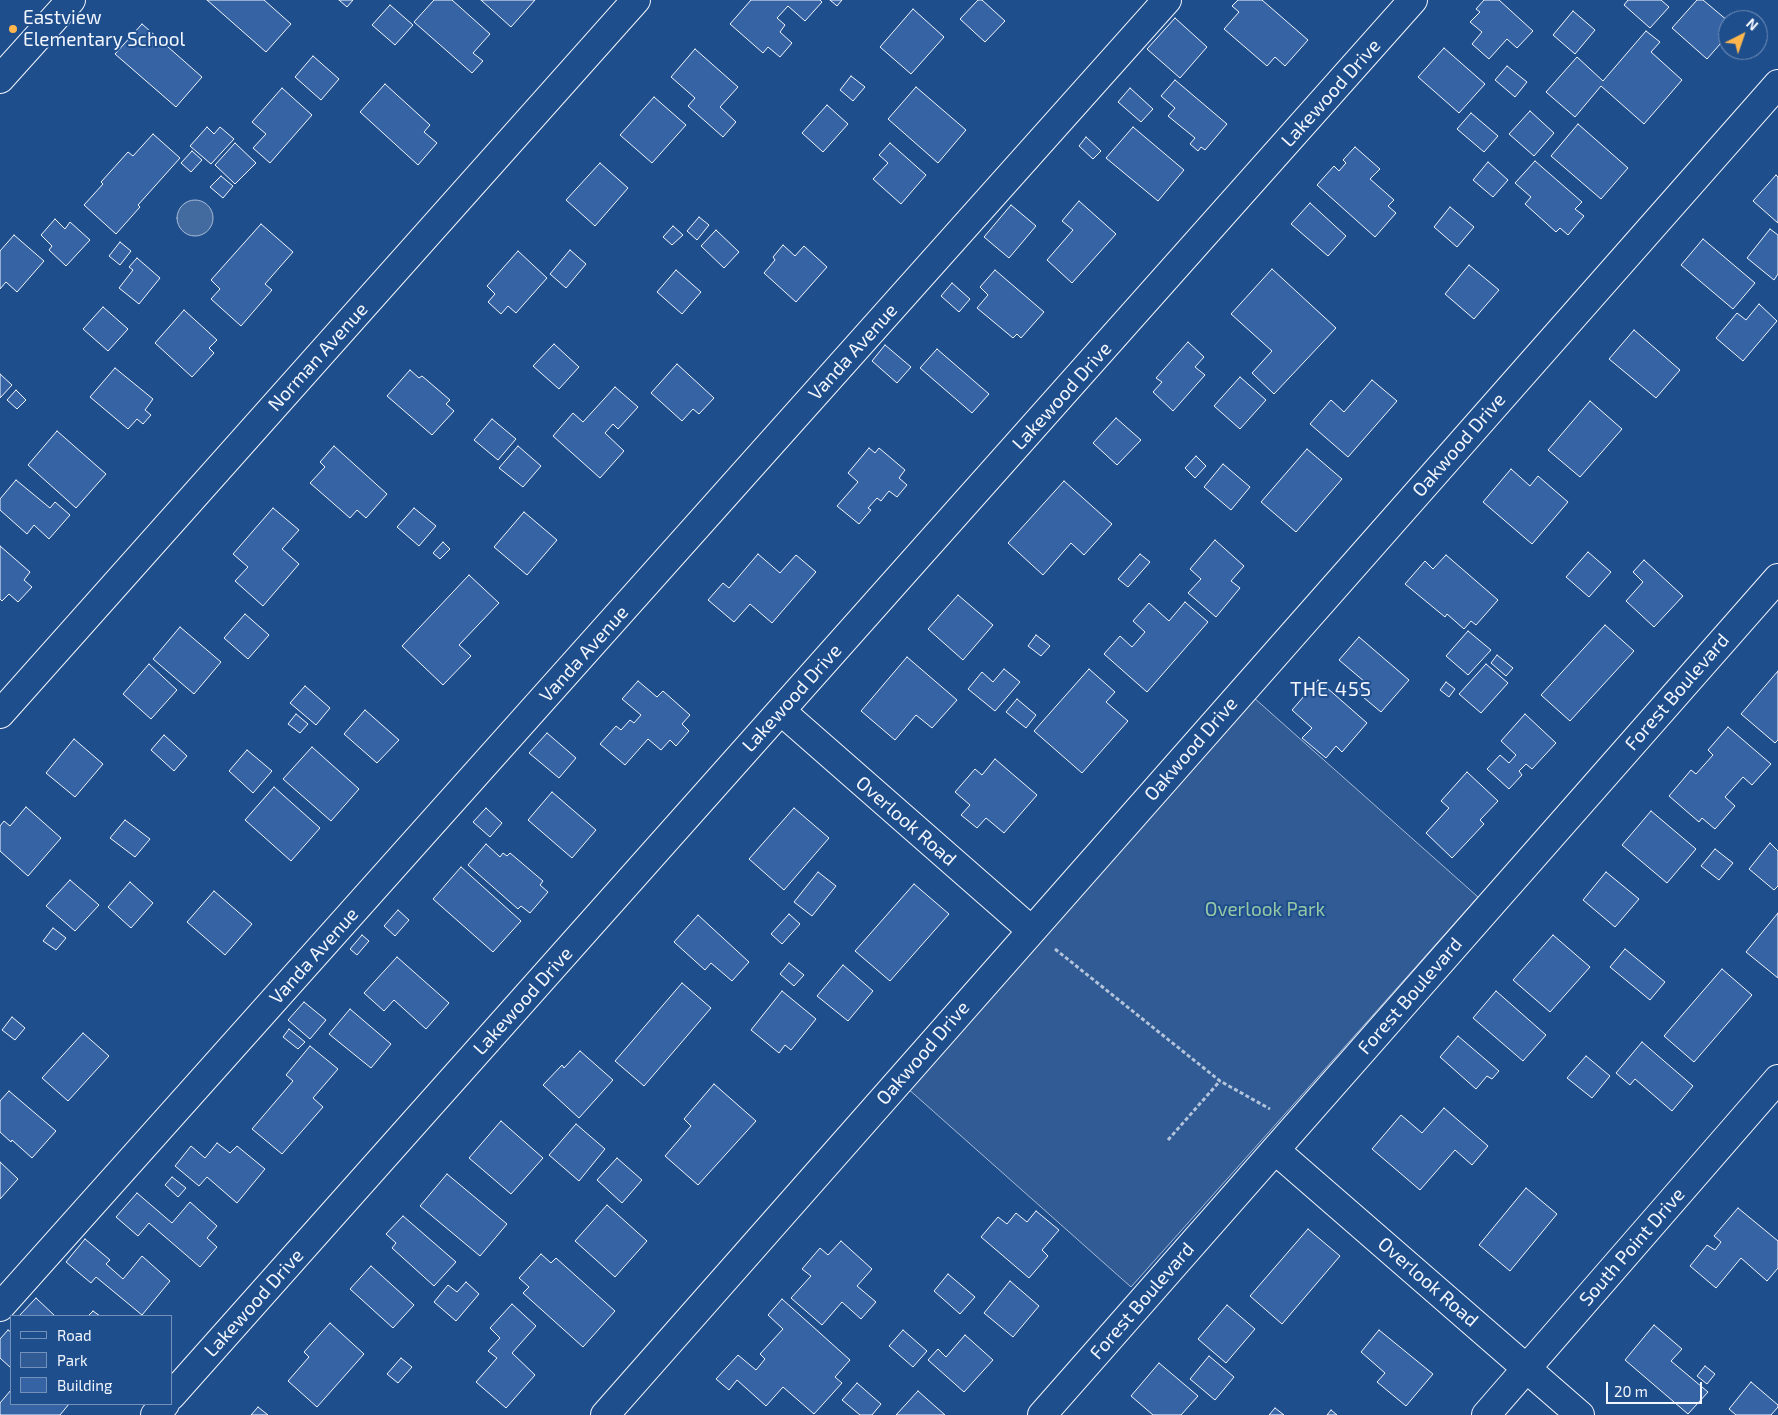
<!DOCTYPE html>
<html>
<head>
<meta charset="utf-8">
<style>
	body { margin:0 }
	#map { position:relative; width:1778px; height:1415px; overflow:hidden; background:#1f4e8c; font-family:"Exo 2",sans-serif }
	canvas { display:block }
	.legend { position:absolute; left:10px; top:1315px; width:162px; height:90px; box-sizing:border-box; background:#1f4e8c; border:1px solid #7391ba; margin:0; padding:6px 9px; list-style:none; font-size:15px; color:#f2f6ff }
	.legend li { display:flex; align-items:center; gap:10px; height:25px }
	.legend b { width:25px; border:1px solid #7391ba }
	.north { position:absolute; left:1718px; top:10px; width:50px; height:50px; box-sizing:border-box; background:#1f4e8c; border:1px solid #7391ba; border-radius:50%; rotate:41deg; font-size:14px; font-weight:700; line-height:20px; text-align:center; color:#f2f6ff }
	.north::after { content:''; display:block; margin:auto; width:18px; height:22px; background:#ffb74d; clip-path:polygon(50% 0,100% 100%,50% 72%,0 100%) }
	.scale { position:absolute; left:1606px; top:1382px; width:96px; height:22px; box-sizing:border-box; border:2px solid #f2f6ff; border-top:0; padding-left:6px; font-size:15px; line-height:18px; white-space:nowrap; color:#f2f6ff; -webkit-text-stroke:4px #1f4e8c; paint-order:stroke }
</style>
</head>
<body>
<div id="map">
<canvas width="1778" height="1415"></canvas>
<ul class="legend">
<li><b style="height:6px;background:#1f4e8c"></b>Road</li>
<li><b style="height:14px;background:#305b95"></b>Park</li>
<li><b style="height:14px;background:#3563a3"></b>Building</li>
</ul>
<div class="north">N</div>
<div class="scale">20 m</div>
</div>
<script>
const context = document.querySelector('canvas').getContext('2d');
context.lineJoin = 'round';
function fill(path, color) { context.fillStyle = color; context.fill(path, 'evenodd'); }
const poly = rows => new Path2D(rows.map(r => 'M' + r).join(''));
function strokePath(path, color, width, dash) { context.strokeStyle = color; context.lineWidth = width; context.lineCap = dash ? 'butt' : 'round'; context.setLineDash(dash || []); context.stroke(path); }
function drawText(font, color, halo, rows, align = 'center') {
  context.font = font + ' "Exo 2",sans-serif'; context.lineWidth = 4; context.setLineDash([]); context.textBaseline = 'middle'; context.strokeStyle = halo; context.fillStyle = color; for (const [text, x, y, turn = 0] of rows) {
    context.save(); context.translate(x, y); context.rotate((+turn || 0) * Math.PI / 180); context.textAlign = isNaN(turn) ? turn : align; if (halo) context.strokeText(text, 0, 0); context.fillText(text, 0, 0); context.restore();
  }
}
const green = poly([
	[1253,697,1478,897,1131,1287,906,1087,1253,697]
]);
const water = poly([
	'177 218a18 18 0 1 1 36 0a18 18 0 1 1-36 0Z'
]);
const building = poly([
	[207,0,264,0,291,24,266,52,207,0],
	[339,0,353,0,347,7,339,0],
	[434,0,452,0,490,34,473,53,483,61,472,73,414,22,434,0],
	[481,0,535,0,511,27,481,0],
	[751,0,820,0,822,2,805,21,788,6,777,18,785,25,780,32,792,43,780,57,768,47,763,53,730,24,751,0],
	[830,0,842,0,837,6,830,0],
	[978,0,982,0,1005,21,985,42,960,19,978,0],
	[1238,0,1262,0,1308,40,1285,66,1275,57,1267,66,1224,29,1239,12,1232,6,1238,0],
	[1484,0,1499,0,1533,31,1517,48,1507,39,1489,59,1472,44,1482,32,1470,22,1480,12,1476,9,1484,0],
	[1628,0,1661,0,1669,7,1650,28,1624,5,1628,0],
	[1697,0,1703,0,1728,21,1728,35,1707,59,1672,28,1697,0],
	[390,5,413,25,395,45,372,25,390,5],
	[913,9,944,37,911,74,880,47,913,9],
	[1573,11,1595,30,1575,54,1553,35,1573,11],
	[1175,18,1207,47,1180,78,1147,49,1175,18],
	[142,24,202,77,176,107,115,54,142,24],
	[1646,31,1660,42,1651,52,1682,80,1644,124,1601,86,1575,117,1546,92,1577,57,1603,81,1646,31],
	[1444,48,1485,84,1459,113,1418,77,1444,48],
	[695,49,738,87,720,107,736,122,723,137,688,106,695,98,671,77,695,49],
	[313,56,339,79,321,100,295,77,313,56],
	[1507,66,1527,82,1515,97,1495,80,1507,66],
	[851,76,865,87,853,101,840,90,851,76],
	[1175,80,1227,124,1205,150,1201,147,1198,151,1190,144,1195,138,1168,116,1175,108,1161,96,1175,80],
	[385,84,430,125,424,132,437,143,418,165,360,112,385,84],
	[916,87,966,130,938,163,888,119,916,87],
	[282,88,312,115,270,163,253,148,266,134,252,122,282,88],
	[1130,88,1153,109,1141,122,1118,102,1130,88],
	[654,97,686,125,652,163,620,135,654,97],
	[827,105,848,124,823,152,802,133,827,105],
	[1530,111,1554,133,1534,156,1509,134,1530,111],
	[1471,113,1498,136,1484,152,1457,129,1471,113],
	[1578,124,1628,168,1601,199,1551,156,1578,124],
	[207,127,214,134,220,127,234,139,211,164,190,146,207,127],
	[1133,127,1184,170,1158,201,1106,158,1133,127],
	[153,134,180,158,138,205,140,207,116,234,84,205,103,184,101,182,128,152,133,156,153,134],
	[1086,137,1101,151,1093,159,1079,146,1086,137],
	[235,143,256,163,235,184,215,165,235,143],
	[890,143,926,175,901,204,873,179,888,163,879,155,890,143],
	[1355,147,1380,169,1370,179,1394,200,1388,206,1396,213,1375,237,1317,185,1334,166,1339,171,1346,163,1343,160,1355,147],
	[192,151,202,160,191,172,181,163,192,151],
	[1535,161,1582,202,1575,209,1584,216,1568,235,1560,228,1556,232,1525,204,1531,197,1515,183,1535,161],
	[1488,162,1508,180,1493,197,1473,180,1488,162],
	[600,163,628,188,595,226,566,200,600,163],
	[1776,175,1778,177,1778,223,1753,201,1776,175],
	[221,176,233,186,223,198,210,187,221,176],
	[1079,201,1116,234,1072,283,1047,260,1073,230,1062,221,1079,201],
	[1310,203,1346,236,1328,256,1291,224,1310,203],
	[1011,205,1036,226,1009,258,984,237,1011,205],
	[1450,207,1474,227,1457,247,1434,227,1450,207],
	[699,217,709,225,697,240,687,231,699,217],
	[55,219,65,229,70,222,90,240,66,266,49,250,52,246,41,235,55,219],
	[261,224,293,252,265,284,272,290,241,326,211,299,220,289,211,280,261,224],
	[673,226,683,235,672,245,663,237,673,226],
	[1770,229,1778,235,1778,274,1774,280,1747,258,1770,229],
	[716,230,739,252,724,268,701,246,716,230],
	[14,235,44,261,17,292,6,282,0,289,0,251,14,235],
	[1703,239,1755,283,1733,309,1681,265,1703,239],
	[120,242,131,251,120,265,109,256,120,242],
	[783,245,795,256,804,246,827,267,796,302,764,273,775,260,773,257,783,245],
	[570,250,586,264,566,288,550,274,570,250],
	[518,251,547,278,516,313,508,306,501,314,488,302,495,294,487,286,518,251],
	[137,258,160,278,139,304,119,288,133,270,129,267,137,258],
	[1469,265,1499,290,1474,319,1445,294,1469,265],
	[1272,269,1336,328,1274,394,1252,373,1272,351,1231,314,1272,269],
	[676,270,701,292,682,314,657,292,676,270],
	[995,270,1044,312,1021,338,1017,334,1013,338,977,308,988,295,980,287,995,270],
	[952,283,970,299,959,312,941,296,952,283],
	[1759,304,1777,321,1743,361,1716,338,1737,313,1746,320,1759,304],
	[103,307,128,329,108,351,83,329,103,307],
	[184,310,217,340,209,348,214,353,192,377,155,343,184,310],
	[1634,330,1680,370,1656,398,1609,359,1634,330],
	[1188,342,1204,357,1195,367,1205,375,1173,411,1153,392,1162,382,1156,378,1188,342],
	[554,344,579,367,559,389,533,366,554,344],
	[885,345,911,367,897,383,872,361,885,345],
	[937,349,989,394,972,413,920,368,937,349],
	[677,364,714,398,699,414,693,409,682,421,651,393,677,364],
	[115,368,153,399,145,410,151,415,143,424,137,419,128,429,90,397,115,368],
	[410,370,419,378,422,376,450,400,446,404,454,411,432,435,387,396,410,370],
	[0,374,12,385,0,398,0,374],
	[1240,377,1266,400,1240,429,1214,406,1240,377],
	[1372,380,1397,401,1348,457,1310,424,1331,400,1344,412,1372,380],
	[615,387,638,407,618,429,613,424,605,433,624,451,600,478,553,436,573,413,583,422,615,387],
	[16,390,26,400,17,409,7,400,16,390],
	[1590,401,1622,429,1580,477,1548,450,1590,401],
	[1116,418,1141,440,1117,465,1093,443,1116,418],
	[492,419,516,439,498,460,474,440,492,419],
	[57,431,106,474,76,508,28,465,57,431],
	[334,446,387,494,366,518,357,510,350,518,310,483,325,467,320,462,334,446],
	[518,446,541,466,523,487,499,468,518,446],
	[869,448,875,453,879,448,905,470,899,478,907,485,897,497,889,491,881,501,877,498,868,508,871,510,859,524,837,506,858,482,848,473,869,448],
	[1307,449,1342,479,1296,532,1261,502,1307,449],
	[1196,456,1206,466,1195,478,1185,468,1196,456],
	[1223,464,1250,487,1231,510,1204,487,1223,464],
	[1511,469,1530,486,1538,476,1568,502,1532,544,1483,502,1511,469],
	[16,480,50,508,55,502,70,515,49,539,34,525,27,534,0,510,0,499,16,480],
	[1064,481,1112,524,1084,555,1071,543,1043,575,1008,543,1064,481],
	[273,508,299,530,282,549,299,564,263,606,235,581,248,567,233,554,273,508],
	[414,508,436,526,419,546,397,527,414,508],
	[524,512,557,540,527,575,494,547,524,512],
	[1215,540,1244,566,1231,581,1240,588,1216,617,1188,593,1201,579,1190,569,1215,540],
	[443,542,450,549,440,559,433,553,443,542],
	[0,546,30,572,24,580,32,587,18,602,9,594,2,601,0,599,0,546],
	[1588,552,1611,572,1589,597,1566,577,1588,552],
	[758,554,780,573,796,555,816,572,772,623,750,604,734,622,708,600,723,583,729,588,758,554],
	[1140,554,1150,562,1128,587,1118,579,1140,554],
	[1446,555,1498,600,1476,625,1471,621,1464,629,1447,614,1445,617,1405,584,1425,561,1433,569,1446,555],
	[1644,560,1683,596,1654,627,1626,601,1643,582,1633,572,1644,560],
	[469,575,499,603,459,645,471,656,443,685,402,646,469,575],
	[958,595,993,625,963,660,928,629,958,595],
	[1185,602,1208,622,1147,692,1104,654,1120,636,1132,647,1145,632,1133,621,1149,603,1169,621,1185,602],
	[245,614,269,635,248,659,224,638,245,614],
	[1605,625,1634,651,1570,721,1541,695,1605,625],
	[180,627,221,662,194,694,153,659,180,627],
	[1468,631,1491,650,1468,675,1446,656,1468,631],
	[1036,635,1050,646,1041,656,1028,646,1036,635],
	[1359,637,1409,680,1381,712,1357,692,1365,682,1339,660,1359,637],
	[1497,655,1513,668,1506,676,1491,663,1497,655],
	[907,657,957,700,932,728,916,715,895,740,861,711,907,657],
	[149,664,177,690,151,719,123,694,149,664],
	[1486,664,1508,683,1481,713,1459,694,1486,664],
	[1004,669,1020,682,995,711,968,689,982,672,993,682,1004,669],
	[1089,669,1115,692,1106,702,1128,721,1082,773,1034,731,1089,669],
	[1778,671,1778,740,1775,743,1741,714,1778,671],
	[1318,680,1367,723,1342,752,1336,746,1326,758,1302,738,1312,728,1292,710,1318,680],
	[638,681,657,697,663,691,690,715,682,724,689,731,676,746,670,740,661,750,648,739,625,765,600,744,616,726,621,730,630,720,634,723,641,715,622,699,638,681],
	[1446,682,1455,689,1449,697,1440,690,1446,682],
	[305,686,330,708,316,725,290,703,305,686],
	[1017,699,1036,715,1026,728,1006,712,1017,699],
	[365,710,399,740,377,763,344,734,365,710],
	[296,714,308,724,300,733,288,724,296,714],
	[1525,714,1556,743,1532,769,1526,764,1519,771,1522,775,1509,789,1487,769,1500,755,1509,763,1516,755,1501,741,1525,714],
	[1728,727,1771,764,1752,785,1743,777,1725,797,1735,806,1715,829,1702,818,1699,822,1669,796,1691,770,1696,774,1713,755,1708,750,1728,727],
	[547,733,576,758,559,778,529,753,547,733],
	[164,735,187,756,174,771,151,750,164,735],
	[74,739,103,764,75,797,46,773,74,739],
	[312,747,359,789,331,821,283,779,312,747],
	[247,750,272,771,253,793,229,771,247,750],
	[995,759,1037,795,1004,833,986,818,977,828,961,815,970,805,955,792,975,769,982,775,995,759],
	[1467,772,1498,801,1480,820,1484,824,1452,858,1426,833,1449,808,1441,801,1467,772],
	[274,787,320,828,291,861,245,820,274,787],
	[552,792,596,830,572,858,528,820,552,792],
	[26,807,61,838,28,876,0,851,0,826,4,821,10,826,26,807],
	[486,808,502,823,490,837,473,822,486,808],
	[794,808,829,838,784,890,749,859,794,808],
	[1651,811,1696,849,1667,883,1622,845,1651,811],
	[125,820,150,839,135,857,110,838,125,820],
	[1770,843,1778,851,1778,886,1774,890,1749,869,1770,843],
	[486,844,500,857,503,853,507,856,510,853,543,881,540,885,548,892,530,913,521,906,518,909,468,865,486,844],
	[1715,849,1733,863,1719,880,1701,866,1715,849],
	[461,867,521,921,493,952,433,899,461,867],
	[818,872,836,886,812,916,794,902,818,872],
	[1606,872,1639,899,1615,927,1583,900,1606,872],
	[70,880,99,905,75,931,46,906,70,880],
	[130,882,153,903,131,928,108,907,130,882],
	[914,884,949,914,890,981,855,951,914,884],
	[214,891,252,924,225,955,187,922,214,891],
	[398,910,409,920,395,936,384,926,398,910],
	[1778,913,1778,978,1746,952,1778,913],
	[789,914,800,924,782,944,771,934,789,914],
	[698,915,749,962,732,981,711,963,705,970,674,942,698,915],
	[53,928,66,938,56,950,43,941,53,928],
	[362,935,369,941,357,955,350,949,362,935],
	[1553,935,1590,967,1550,1012,1513,980,1553,935],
	[1625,949,1665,982,1650,1000,1610,967,1625,949],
	[397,957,449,1003,426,1029,394,1000,384,1011,364,993,397,957],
	[789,963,804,975,794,986,780,974,789,963],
	[843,965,873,991,848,1021,817,996,843,965],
	[1722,969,1752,995,1694,1062,1664,1036,1722,969],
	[682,983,711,1008,644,1086,615,1061,682,983],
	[782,991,816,1019,791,1050,785,1045,779,1053,751,1030,782,991],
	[1496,991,1546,1035,1523,1061,1473,1018,1496,991],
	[304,1002,326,1020,310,1039,288,1020,304,1002],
	[350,1009,391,1044,371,1068,329,1034,350,1009],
	[12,1017,25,1028,15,1040,2,1030,12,1017],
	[289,1029,305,1042,298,1049,283,1037,289,1029],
	[83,1033,109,1056,68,1101,42,1078,83,1033],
	[1458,1036,1499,1071,1492,1079,1487,1076,1476,1089,1440,1057,1458,1036],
	[1642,1042,1693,1086,1672,1111,1635,1079,1630,1085,1616,1073,1642,1042],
	[310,1046,338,1069,313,1098,323,1107,282,1154,252,1129,293,1081,286,1075,310,1046],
	[580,1051,613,1080,579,1118,543,1085,562,1065,564,1068,580,1051],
	[1586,1056,1610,1076,1592,1098,1567,1078,1586,1056],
	[714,1084,756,1121,698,1185,665,1156,691,1126,684,1119,714,1084],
	[9,1091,56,1131,32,1158,12,1140,11,1142,0,1132,0,1101,9,1091],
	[1444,1108,1488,1146,1472,1165,1455,1150,1420,1190,1372,1149,1401,1115,1422,1133,1444,1108],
	[501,1121,543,1158,511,1194,469,1158,501,1121],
	[576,1124,605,1149,579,1181,549,1155,576,1124],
	[217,1143,230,1153,237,1146,265,1169,237,1203,207,1177,199,1186,175,1166,191,1146,205,1158,217,1143],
	[617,1158,642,1180,622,1203,597,1180,617,1158],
	[0,1162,18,1179,0,1199,0,1162],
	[447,1174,507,1224,480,1256,420,1206,447,1174],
	[172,1177,186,1188,178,1197,165,1185,172,1177],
	[1526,1188,1557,1214,1510,1271,1479,1245,1526,1188],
	[137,1193,172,1223,190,1202,217,1226,207,1238,217,1247,200,1267,149,1223,138,1236,116,1217,137,1193],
	[607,1205,647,1241,615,1277,575,1241,607,1205],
	[1738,1208,1778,1241,1778,1268,1767,1281,1741,1258,1716,1288,1690,1266,1707,1245,1715,1250,1721,1242,1714,1236,1738,1208],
	[1036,1211,1059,1230,1042,1250,1048,1256,1029,1278,981,1237,998,1217,1007,1224,1016,1213,1027,1222,1036,1211],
	[403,1216,456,1262,434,1286,392,1248,396,1243,386,1234,403,1216],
	[1308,1229,1340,1256,1282,1324,1250,1296,1308,1229],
	[85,1239,110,1260,106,1264,123,1279,142,1256,170,1281,142,1315,96,1277,91,1283,66,1262,85,1239],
	[841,1241,872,1269,857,1286,876,1302,861,1319,842,1302,822,1325,791,1298,811,1276,802,1269,820,1248,828,1255,841,1241],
	[541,1254,551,1263,556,1258,615,1311,583,1347,523,1293,529,1287,519,1278,541,1254],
	[371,1266,414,1305,393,1328,350,1289,371,1266],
	[948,1274,975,1297,960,1314,934,1291,948,1274],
	[1010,1281,1039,1306,1013,1337,984,1313,1010,1281],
	[466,1282,479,1294,456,1321,434,1302,448,1285,457,1292,466,1282],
	[36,1298,55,1316,19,1316,36,1298],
	[782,1299,850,1360,835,1377,842,1383,814,1414,783,1387,766,1406,737,1380,729,1390,716,1379,738,1355,756,1370,765,1359,760,1354,783,1329,768,1315,782,1299],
	[512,1304,536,1326,512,1353,535,1375,506,1408,476,1382,497,1358,488,1351,500,1338,490,1328,512,1304],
	[1227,1305,1255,1329,1226,1363,1198,1339,1227,1305],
	[93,1311,100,1316,88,1316,93,1311],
	[330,1323,364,1354,317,1407,288,1381,309,1357,304,1352,330,1323],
	[1654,1325,1682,1349,1671,1361,1708,1392,1688,1414,1625,1360,1654,1325],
	[8,1330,11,1332,11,1368,0,1358,0,1339,8,1330],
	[903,1330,927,1351,913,1367,889,1346,903,1330],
	[1379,1330,1433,1374,1406,1406,1377,1382,1385,1373,1361,1352,1379,1330],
	[965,1335,993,1360,964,1392,928,1360,938,1349,946,1357,965,1335],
	[1209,1356,1234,1377,1215,1400,1190,1379,1209,1356],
	[401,1358,412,1367,398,1383,387,1374,401,1358],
	[1159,1363,1198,1396,1181,1415,1153,1415,1131,1396,1159,1363],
	[1705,1366,1715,1374,1707,1384,1697,1376,1705,1366],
	[1751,1382,1778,1405,1778,1407,1771,1415,1736,1415,1729,1409,1751,1382],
	[857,1383,881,1404,872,1415,860,1415,842,1400,857,1383],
	[11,1390,11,1404,69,1404,60,1415,0,1415,0,1403,11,1390],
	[918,1391,945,1415,896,1415,918,1391],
	[258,1407,268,1415,251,1415,258,1407],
	[1275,1408,1284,1415,1269,1415,1275,1408],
	[1331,1410,1337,1415,1327,1415,1331,1410]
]);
const path = poly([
	[1055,949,1220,1081,1270,1109],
	[1168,1140,1220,1081]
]);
const minor = poly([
	[0,79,71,0],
	[781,711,1031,930],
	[0,714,636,0],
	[1275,1150,1580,1415],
	[0,1307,1167,0],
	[171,1396,1413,0],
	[155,1415,165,1404],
	[605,1415,1778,84],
	[1042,1415,1778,578],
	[1486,1415,1778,1079]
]);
const markers = [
	[13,29,5,"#ffb74d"]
];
const poiNames = [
	["Eastview",23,18],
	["Elementary School",23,40]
];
const streetNames = [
	["Lakewood Drive",1331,93,-48],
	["Vanda Avenue",853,352,-48],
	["Norman Avenue",318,357,-48],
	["Lakewood Drive",1062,396,-48],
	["Oakwood Drive",1459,445,-49],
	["Vanda Avenue",584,654,-48],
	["Forest Boulevard",1677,692,-49],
	["Lakewood Drive",792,698,-48],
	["Oakwood Drive",1191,749,-49],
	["Overlook Road",906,821,41],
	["Vanda Avenue",314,956,-48],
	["Forest Boulevard",1410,996,-49],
	["Lakewood Drive",523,1001,-48],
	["Oakwood Drive",923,1053,-49],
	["South Point Drive",1632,1247,-49],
	["Overlook Road",1428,1282,41],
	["Forest Boulevard",1142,1301,-49],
	["Lakewood Drive",254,1303,-48]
];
const parkNames = [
	["Overlook Park",1265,910]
];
const neighbourhoodNames = [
	["THE 45S",1331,689]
];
fill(green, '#305b95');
strokePath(green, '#a8bbd7', 1);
fill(water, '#446ba0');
strokePath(water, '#a8bbd7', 1);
fill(building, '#3563a3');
strokePath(building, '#f2f6ff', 1);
strokePath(minor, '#f2f6ff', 30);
strokePath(path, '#b3c4dc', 3, [4, 2.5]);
strokePath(minor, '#1f4e8c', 28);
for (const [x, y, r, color] of markers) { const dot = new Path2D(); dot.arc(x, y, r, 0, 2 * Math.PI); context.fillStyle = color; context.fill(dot); strokePath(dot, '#1f4e8c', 2); }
drawText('19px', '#f2f6ff', '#1f4e8c', poiNames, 'left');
drawText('19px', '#f2f6ff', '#1f4e8c', streetNames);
drawText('19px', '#97c8a6', '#1f4e8c', parkNames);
context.letterSpacing = '1px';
drawText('20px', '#f2f6ff', '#1f4e8c', neighbourhoodNames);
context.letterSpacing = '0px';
</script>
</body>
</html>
